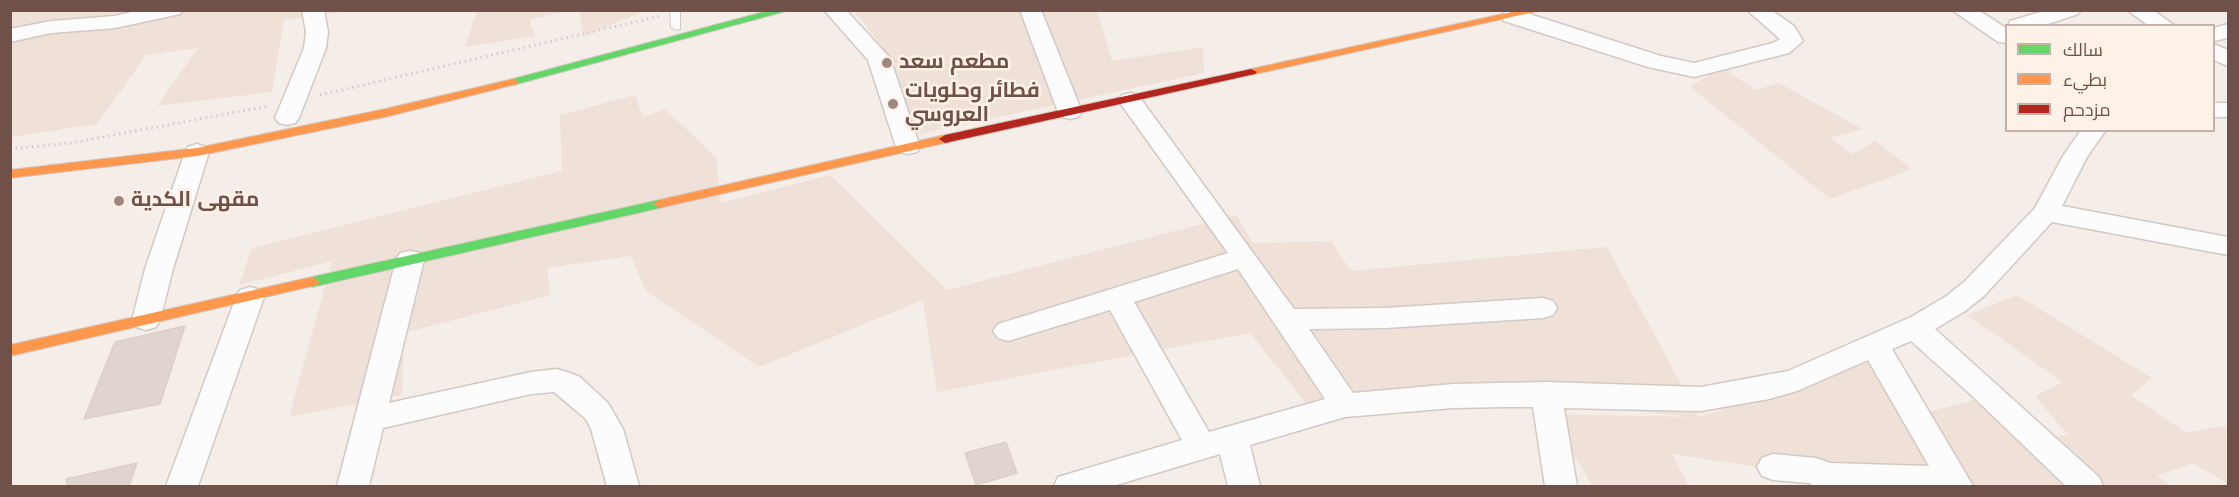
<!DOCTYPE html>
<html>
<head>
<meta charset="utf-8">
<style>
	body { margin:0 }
	#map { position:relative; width:2239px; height:497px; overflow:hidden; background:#f4ede8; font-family:Jost,Cairo,sans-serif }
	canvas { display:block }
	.frame { position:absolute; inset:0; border:12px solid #6f514a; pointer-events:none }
	.legend { position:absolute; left:2005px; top:24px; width:210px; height:108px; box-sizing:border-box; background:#fef1e7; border:2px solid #c5b1a8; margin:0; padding:8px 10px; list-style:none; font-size:18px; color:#6f514a }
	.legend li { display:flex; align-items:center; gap:12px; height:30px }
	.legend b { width:30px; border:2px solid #c5b1a8 }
</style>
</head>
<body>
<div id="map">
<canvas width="2239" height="497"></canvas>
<div class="frame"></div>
<ul class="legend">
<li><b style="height:8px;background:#63d668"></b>سالك</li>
<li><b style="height:8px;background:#ff974d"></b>بطيء</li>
<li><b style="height:8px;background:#b3261e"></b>مزدحم</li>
</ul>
</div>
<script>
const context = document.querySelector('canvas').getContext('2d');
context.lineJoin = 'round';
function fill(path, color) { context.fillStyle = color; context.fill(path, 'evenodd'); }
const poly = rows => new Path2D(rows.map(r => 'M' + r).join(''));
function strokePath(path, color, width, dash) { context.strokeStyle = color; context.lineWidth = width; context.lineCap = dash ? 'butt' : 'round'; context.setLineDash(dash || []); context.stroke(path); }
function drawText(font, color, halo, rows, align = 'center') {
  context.font = font + ' Jost,Cairo,sans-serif'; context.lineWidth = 5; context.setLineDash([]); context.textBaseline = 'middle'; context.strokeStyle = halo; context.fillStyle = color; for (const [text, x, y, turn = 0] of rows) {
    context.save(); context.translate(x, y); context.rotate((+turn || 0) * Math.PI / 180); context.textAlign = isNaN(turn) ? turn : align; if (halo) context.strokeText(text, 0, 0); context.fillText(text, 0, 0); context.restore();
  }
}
const residential = poly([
	[11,11,352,11,284,20,272,92,157,106,198,48,146,55,97,124,11,137],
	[477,11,477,10,566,11,529,20,535,36,465,47],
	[579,11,579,10,644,11,584,36],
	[854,11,1097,11,1112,61,1203,47,1204,73,905,137,880,44],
	[1721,67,1756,90,1779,83,1862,129,1830,138,1852,154,1875,141,1912,169,1830,199,1690,87],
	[635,95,643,118,665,109,716,157,721,203,830,175,947,290,1236,215,1253,243,1331,241,1351,271,1607,247,1699,417,1873,361,1924,413,1979,399,2025,441,2068,435,2035,396,2063,382,1967,315,2017,295,2152,378,2131,395,2186,433,2222,426,2228,430,2228,484,2193,463,2157,476,2170,486,1824,486,1818,476,1672,454,1689,486,1593,486,1548,414,1690,417,1554,401,1314,413,1250,333,937,392,923,300,759,367,646,291,631,256,547,268,550,295,404,333,402,395,289,417,332,261,239,285,252,248,562,171,560,115]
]);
const building = poly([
	[185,326,160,404,84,419,115,342,185,326],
	[1006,442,1017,473,976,485,965,453,1006,442],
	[137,463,129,486,67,486,66,479,137,463]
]);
const path = poly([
	[320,95,660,16],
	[10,149,71,143,269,106]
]);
const lane = poly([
	[670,10,680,10,680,29,676,30,671,27,670,10]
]);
const street = poly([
	[140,10,183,10,180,14,115,28,51,33,10,42,10,29,51,21,115,16,140,10],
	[302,10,324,10,328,32,326,48,299,118,295,123,287,125,279,123,275,118,304,48,306,32,302,10],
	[824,10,846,10,890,58,920,147,917,152,908,154,899,152,896,147,868,60,824,10],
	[1020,10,1041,10,1082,112,1078,117,1070,119,1062,117,1058,112,1020,10],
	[1508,10,1520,11,1661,56,1694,63,1773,43,1780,39,1747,10,1771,10,1794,26,1803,41,1789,53,1694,77,1648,67,1504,21,1501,16,1508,10],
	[1952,10,1978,10,2006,28,2006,43,1998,42,1952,10],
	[2047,10,2081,10,2078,14,2042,26,2008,26,2010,21,2047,10],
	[2127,10,2153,10,2175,26,2149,26,2127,10],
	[2228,24,2228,38,2214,41,2214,28,2228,24],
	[2214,44,2228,50,2228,66,2214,60,2214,44],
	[1130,93,1138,95,1294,309,1385,308,1543,298,1553,301,1557,308,1553,315,1543,318,1385,328,1309,329,1353,393,1453,384,1546,382,1701,387,1788,371,1911,317,1945,297,1964,282,2035,208,2063,156,2081,130,2106,130,2087,157,2062,206,2228,237,2228,255,2052,222,1984,296,1965,311,1935,329,2099,477,2103,486,2066,486,1969,393,1911,341,1892,349,1973,486,1813,486,1810,483,1773,480,1762,476,1757,467,1762,458,1773,454,1816,458,1830,463,1929,466,1868,360,1797,391,1769,399,1701,411,1564,408,1577,486,1545,486,1533,407,1506,407,1453,408,1345,417,1250,445,1260,486,1228,486,1220,454,1113,486,1054,486,1058,477,1182,440,1110,310,1008,341,998,338,993,331,998,324,1228,253,1118,100,1122,95,1130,93],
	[1238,269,1325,399,1209,432,1134,302,1238,269],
	[2214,103,2228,103,2228,117,2214,117,2214,103],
	[197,144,206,147,209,152,173,269,160,320,156,327,146,330,136,327,132,320,145,269,185,152,188,147,197,144],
	[410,251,420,253,424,260,389,403,531,372,556,369,567,372,580,377,608,403,623,429,639,486,607,486,591,429,586,419,554,392,531,394,383,428,369,486,337,486,396,260,400,253,410,251],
	[250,287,260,290,264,297,198,486,166,486,236,297,240,290,250,287]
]);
const fast = poly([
	[771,10,790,10,517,84,513,85,507,82,509,80,771,10],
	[659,200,664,201,665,204,664,207,312,287,305,282,312,277,659,200]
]);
const slow = poly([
	[1521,10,1543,10,1251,75,1245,72,1251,69,1521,10],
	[513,79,519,82,517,84,385,117,197,156,10,178,10,170,197,148,385,109,513,79],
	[945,135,949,136,951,139,949,142,659,208,653,204,659,200,945,135],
	[312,277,317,279,319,282,317,285,10,356,10,345,312,277]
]);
const jam = poly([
	[1251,69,1257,72,1255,74,945,143,939,139,945,135,1251,69]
]);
const markers = [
	[887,63,6,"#9e8881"],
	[893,104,6,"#9e8881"],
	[119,201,6,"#9e8881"]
];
const poiNames = [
	["مطعم سعد",899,63],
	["فطائر وحلويات",905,92],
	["العروسي",905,116],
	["مقهى الكدية",131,201]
];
fill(residential, '#efe1d8');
fill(building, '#e0d4cf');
strokePath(building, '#ddcfca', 1.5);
strokePath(lane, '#d2c9c4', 2);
strokePath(street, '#d2c9c4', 3);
strokePath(fast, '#d3c9c4', 2);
strokePath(slow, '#d3c9c4', 2);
strokePath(jam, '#d3c9c4', 2);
strokePath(path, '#d5ccca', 3, [1.5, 4]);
fill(lane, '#fdfcfc');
fill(street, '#fdfcfc');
fill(fast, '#63d668');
fill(slow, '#ff974d');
fill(jam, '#b3261e');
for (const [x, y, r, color] of markers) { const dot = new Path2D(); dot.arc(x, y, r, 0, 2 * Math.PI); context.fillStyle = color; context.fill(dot); strokePath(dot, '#fef1e7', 2); }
drawText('bold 21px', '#6f514a', '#fef1e7', poiNames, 'left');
</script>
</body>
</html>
